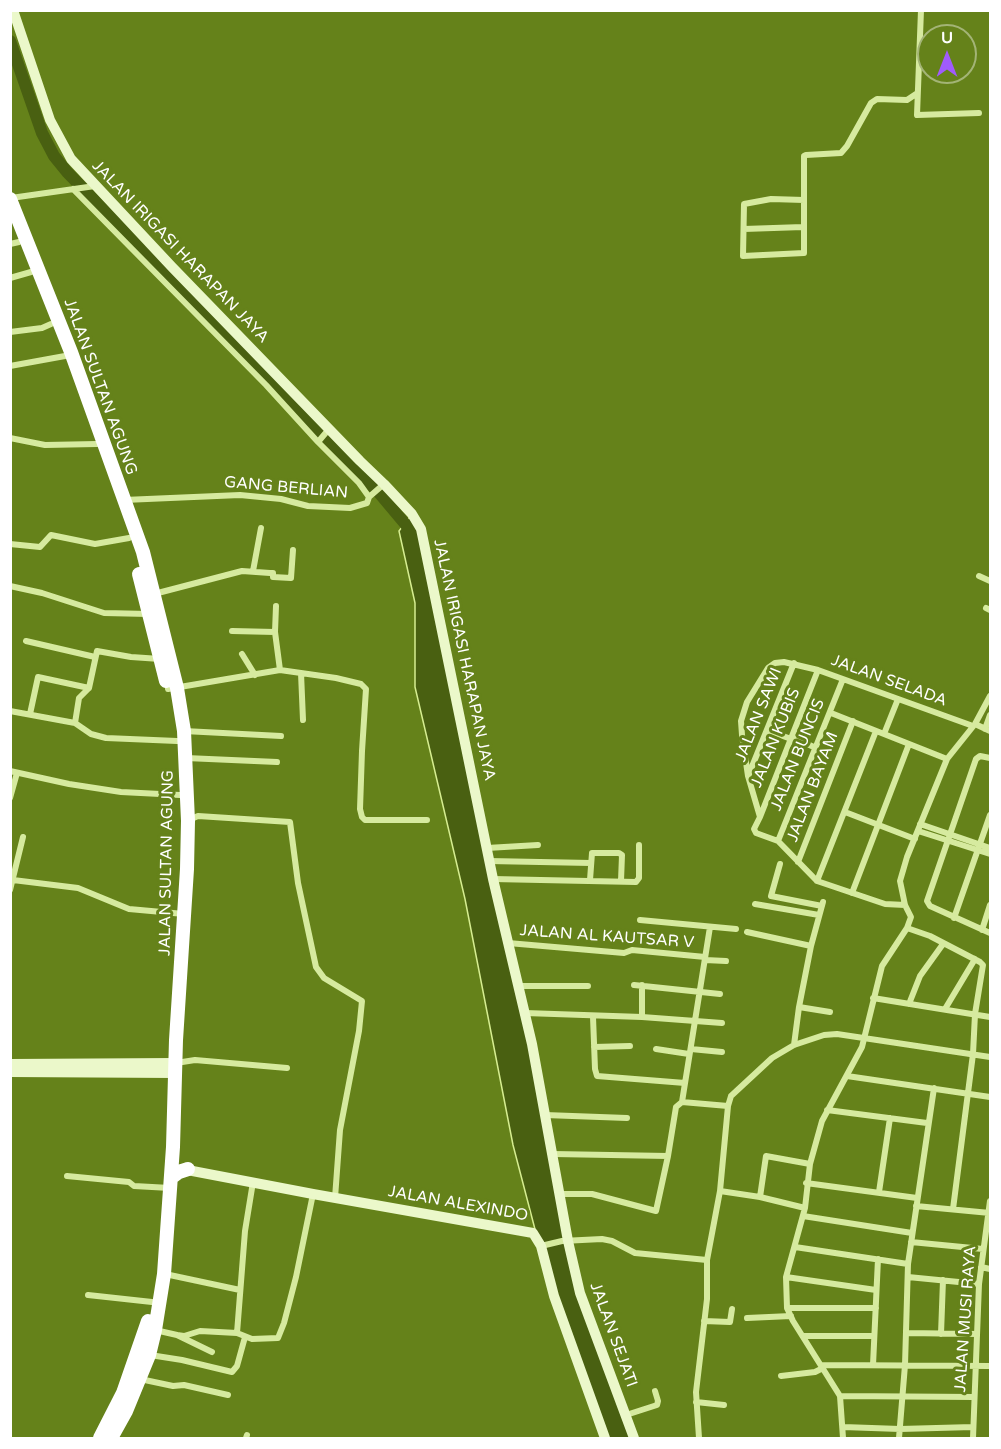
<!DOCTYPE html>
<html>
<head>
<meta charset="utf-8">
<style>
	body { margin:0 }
	#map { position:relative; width:1001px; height:1449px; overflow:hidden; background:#65821a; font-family:"Varela Round",sans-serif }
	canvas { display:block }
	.frame { position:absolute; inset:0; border:12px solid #fff; pointer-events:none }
	.north { position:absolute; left:917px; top:24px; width:60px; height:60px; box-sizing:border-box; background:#65821a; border:2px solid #a3b476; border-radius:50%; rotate:0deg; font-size:16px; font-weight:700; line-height:24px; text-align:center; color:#fff }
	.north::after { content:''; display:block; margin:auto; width:21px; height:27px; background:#a05bfc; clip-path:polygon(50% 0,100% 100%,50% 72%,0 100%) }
</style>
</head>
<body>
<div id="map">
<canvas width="1001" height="1449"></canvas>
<div class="frame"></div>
<div class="north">U</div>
</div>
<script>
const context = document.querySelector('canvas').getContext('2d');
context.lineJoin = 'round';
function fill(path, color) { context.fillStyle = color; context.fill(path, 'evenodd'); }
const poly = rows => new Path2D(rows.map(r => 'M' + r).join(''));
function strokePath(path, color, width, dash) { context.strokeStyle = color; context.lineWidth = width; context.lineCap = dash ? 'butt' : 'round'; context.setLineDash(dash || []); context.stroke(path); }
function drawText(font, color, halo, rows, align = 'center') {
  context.font = font + ' "Varela Round",sans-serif'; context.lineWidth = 6; context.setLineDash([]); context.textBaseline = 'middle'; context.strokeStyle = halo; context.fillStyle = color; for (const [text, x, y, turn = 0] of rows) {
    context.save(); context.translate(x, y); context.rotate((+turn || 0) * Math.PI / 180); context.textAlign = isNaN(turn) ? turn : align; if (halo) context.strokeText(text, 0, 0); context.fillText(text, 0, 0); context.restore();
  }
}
const water = poly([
	[412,514,420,525,580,1290,634,1438,605,1438,537,1237,513,1145,465,899,415,687,415,603,399,531,412,514]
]);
const river = poly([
	[10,41,42,133,54,156,67,172,380,494,406,525,412,536]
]);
const street = poly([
	[921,10,917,115,979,113],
	[73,189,266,385,318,442,359,483,369,497],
	[11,198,95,186],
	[804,200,771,199,744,204,743,256,804,253,804,156,806,155,841,153,847,146,871,103,877,99,907,100,916,94],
	[744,229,803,227],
	[10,244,19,242],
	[10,278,31,272],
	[10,332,42,328,51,324],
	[10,366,65,356],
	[10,438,45,445,97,444],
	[318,442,329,429],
	[124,500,240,495,281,499,308,506,350,508,367,503,369,497,384,484],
	[10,544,40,547,51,535,95,544,129,538],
	[253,571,261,528],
	[979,576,990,581],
	[10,586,42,593,104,613,149,614],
	[154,594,242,571,270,573,273,573,273,577,291,578,293,550],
	[276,606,275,632,280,670],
	[986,608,990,610],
	[232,631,275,632],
	[26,641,95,657],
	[242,654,255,675],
	[301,673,303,720],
	[168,689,280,670,336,678,361,684,366,689,362,751,360,809,362,817,365,820,427,820],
	[10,711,75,723,91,734,106,738,177,741],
	[831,713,947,759],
	[30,714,38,677,89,688],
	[75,723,79,698,89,688,97,651,131,657,160,659],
	[975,724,990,731],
	[985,729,990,715],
	[767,730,791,739],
	[184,731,281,736],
	[884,734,898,699],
	[792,737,816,748],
	[186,758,277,762],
	[990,758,980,756,976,759,927,901,930,906,990,933],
	[10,771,69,784,121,792,180,795],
	[749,774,794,663],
	[10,798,17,773],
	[845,812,915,839],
	[760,817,818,670],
	[189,820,198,816,290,822,298,883,316,967,324,978,362,1001,359,1031,340,1130,335,1198],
	[920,824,990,848],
	[918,831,990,854],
	[778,841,843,679],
	[487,848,538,845],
	[489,861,591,863],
	[798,862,853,721],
	[780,864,771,896,822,906],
	[493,879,636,882,639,878,639,845],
	[13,880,78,888,129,909,184,914],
	[590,880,592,853,619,853,622,855,621,881],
	[817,881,876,731],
	[10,890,23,837],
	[852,893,909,744],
	[755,904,819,915],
	[905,905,885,904,817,881,778,841,756,833,754,829,760,817,748,776,742,735,741,721,747,702,768,668,775,663,784,662,818,670,973,726],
	[954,918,990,815],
	[640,920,736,929],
	[710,927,682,1102,728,1106],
	[907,928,930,936,980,962,983,965,975,1014,973,1054,953,1209],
	[982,930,990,905],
	[747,932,811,946],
	[508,943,624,953,632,950,705,957],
	[705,960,726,961],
	[634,985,720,994],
	[642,985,642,1017],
	[518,986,588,986],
	[873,998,990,1017],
	[909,1004,920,976,943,944],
	[799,1007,830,1012],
	[945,1009,975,959],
	[525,1013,642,1017,722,1023],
	[593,1017,595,1069,597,1076,685,1083],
	[794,1045,799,1007,811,946,823,902],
	[594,1047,630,1046],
	[656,1049,689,1054],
	[691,1049,722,1052],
	[176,1063,195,1060,287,1068],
	[847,1076,990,1097],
	[827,1110,927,1123],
	[545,1115,627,1118],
	[553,1154,668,1156,676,1107,682,1102],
	[67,1176,129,1182,134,1186,170,1188],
	[806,1183,917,1198],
	[720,1191,760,1197,805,1208],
	[879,1192,890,1118],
	[560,1194,592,1194,656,1211,668,1156],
	[760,1197,766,1156,810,1164],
	[916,1206,990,1213],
	[803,1216,912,1233],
	[911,1242,983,1249],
	[541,1246,562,1241,602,1239,612,1241,635,1253,707,1260,720,1191,728,1106,731,1096,772,1058,794,1045,824,1035,837,1034,990,1057],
	[795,1247,908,1264],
	[981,1267,990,1269],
	[165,1274,240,1290],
	[786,1277,876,1290],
	[908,1277,979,1284],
	[88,1295,152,1302],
	[787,1308,876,1308],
	[747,1318,791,1316],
	[704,1321,730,1322,732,1309],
	[155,1330,177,1335,212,1352],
	[237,1333,245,1231,253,1182],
	[906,1333,977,1334],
	[941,1334,943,1280],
	[177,1335,184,1336,200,1331,237,1333,252,1339,278,1338,284,1323,296,1277,313,1194],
	[803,1336,874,1336],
	[150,1355,182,1360,232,1372,237,1366,245,1337],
	[821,1365,990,1366],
	[873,1365,878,1259],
	[781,1376,815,1372,823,1368],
	[140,1379,173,1386,184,1385,228,1395],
	[840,1396,974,1397],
	[696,1402,724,1405],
	[626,1415,657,1405,658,1401,655,1391],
	[843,1427,900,1429,973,1427],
	[246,1438,247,1435],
	[699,1438,696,1392,707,1299,707,1260],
	[843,1438,840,1396,793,1321,787,1308,786,1277,805,1208,810,1164,822,1121,862,1047,882,966,907,928,911,917,905,905,900,881,907,857,947,759,975,724,990,696],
	[899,1438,905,1365,908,1264,934,1088],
	[973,1438,979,1284,990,1201]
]);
const secondary = poly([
	[13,10,50,120,71,159,172,267,360,461,384,484,412,514,421,529,493,879,532,1044,568,1241,580,1293,634,1438],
	[10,1064,175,1063],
	[10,1072,175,1073],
	[182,1169,313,1194,533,1233,541,1246,554,1296,605,1438]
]);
const highway = poly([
	[10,199,71,352,143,552,177,688,184,731,188,821,187,869,176,1040,173,1147,164,1274,155,1330,149,1355,126,1411,111,1438],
	[139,574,166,681],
	[171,1178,179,1172,188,1169],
	[100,1438,123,1393,148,1321]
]);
const streetNames = [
	["JALAN IRIGASI HARAPAN JAYA",180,252,46],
	["JALAN SULTAN AGUNG",100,387,70],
	["GANG BERLIAN",286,488,5],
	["JALAN IRIGASI HARAPAN JAYA",464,660,78],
	["JALAN SELADA",889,681,20],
	["JALAN SAWI",759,715,-68],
	["JALAN KUBIS",776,738,-68],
	["JALAN BUNCIS",798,755,-68],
	["JALAN BAYAM",813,787,-69],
	["JALAN SULTAN AGUNG",167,863,-89],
	["JALAN AL KAUTSAR V",607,937,4],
	["JALAN ALEXINDO",458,1204,10],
	["JALAN MUSI RAYA",966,1319,-86],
	["JALAN SEJATI",613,1335,70]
];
fill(water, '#496011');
strokePath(water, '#d6ed91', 1.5);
strokePath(river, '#496011', 12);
strokePath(street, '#d6ea9f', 6);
strokePath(secondary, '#ebf8ca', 10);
strokePath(highway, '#fff', 14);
drawText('16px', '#fff', '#65821a', streetNames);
</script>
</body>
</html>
